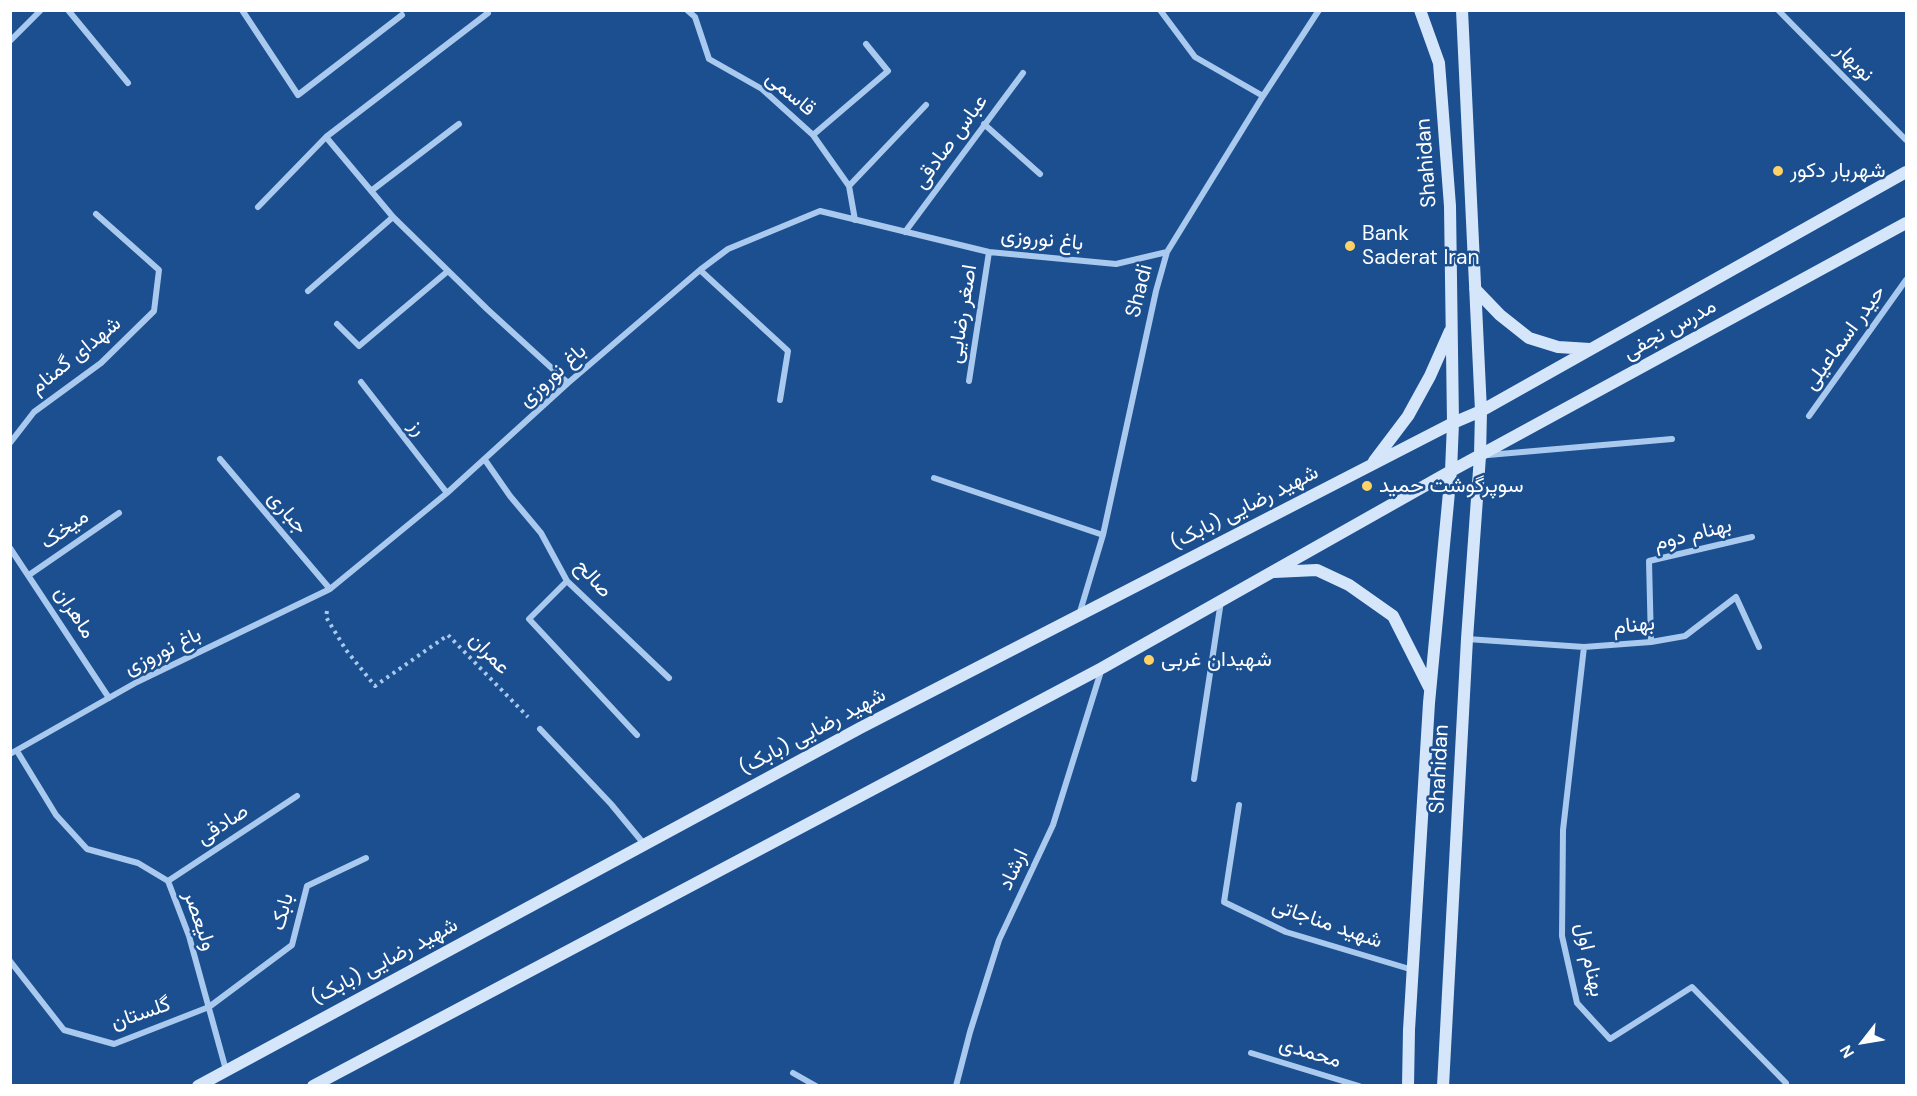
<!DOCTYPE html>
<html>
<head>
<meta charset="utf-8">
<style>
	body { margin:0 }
	#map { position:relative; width:1917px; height:1096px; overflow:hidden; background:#1b4f8f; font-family:"DM Sans",sans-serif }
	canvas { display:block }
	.frame { position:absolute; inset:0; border:12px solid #fff; pointer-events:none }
	.north { position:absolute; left:1833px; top:1012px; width:60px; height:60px; -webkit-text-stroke:4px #1b4f8f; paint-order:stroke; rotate:239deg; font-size:16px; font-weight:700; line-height:24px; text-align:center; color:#fff }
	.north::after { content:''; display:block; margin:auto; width:21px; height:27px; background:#fff; clip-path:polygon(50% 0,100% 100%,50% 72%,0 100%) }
</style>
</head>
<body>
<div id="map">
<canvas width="1917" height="1096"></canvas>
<div class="frame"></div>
<div class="north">N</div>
</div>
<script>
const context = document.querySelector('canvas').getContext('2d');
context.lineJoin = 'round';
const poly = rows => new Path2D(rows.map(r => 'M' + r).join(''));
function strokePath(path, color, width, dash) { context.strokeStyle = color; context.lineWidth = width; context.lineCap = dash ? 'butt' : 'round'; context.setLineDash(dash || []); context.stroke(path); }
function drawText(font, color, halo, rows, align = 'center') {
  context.font = font + ' "DM Sans",Vazirmatn,sans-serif'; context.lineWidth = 5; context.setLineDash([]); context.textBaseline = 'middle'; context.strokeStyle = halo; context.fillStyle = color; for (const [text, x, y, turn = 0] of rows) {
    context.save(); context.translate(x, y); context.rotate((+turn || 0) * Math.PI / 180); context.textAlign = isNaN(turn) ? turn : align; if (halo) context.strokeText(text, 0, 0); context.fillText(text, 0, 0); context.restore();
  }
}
const path = poly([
	[327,611,326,617,346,650,375,686,448,635,528,717]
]);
const street = poly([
	[68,10,128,83],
	[242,10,298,95,402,15],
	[687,10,695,17,709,59,762,89,813,135,849,186,855,220],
	[1160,10,1195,57,1263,96],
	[1778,10,1906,140],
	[10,41,41,10],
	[984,124,1040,174],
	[813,135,888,71,866,44],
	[326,137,393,217,487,309,568,383],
	[849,186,926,105],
	[371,191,459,124],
	[258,207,326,137,488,13],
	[905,232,1023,73],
	[700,270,788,351,780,400],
	[308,291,393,217],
	[337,324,359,346,448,271],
	[969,381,989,252],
	[361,382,447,493],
	[1809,416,1906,280],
	[10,443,34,412,101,363,154,311,159,270,96,214],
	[1488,455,1672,439],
	[220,459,330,589],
	[485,460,510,496,541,533,567,581,669,678],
	[934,478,1103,535],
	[10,548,109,698],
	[29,575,119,513],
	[567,581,529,619,637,735],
	[1079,615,1103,535,1156,291,1167,252,1263,96,1319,10],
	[1467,639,1584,647,1651,642,1685,636,1736,597,1759,647],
	[1651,642,1649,561,1752,537],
	[1584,647,1563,830,1562,936,1577,1003,1610,1039,1692,987,1786,1083],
	[540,729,611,804,644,844],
	[17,751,56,815,87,849,138,863,168,881,189,936,226,1070],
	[10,754,137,682,330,589,447,493,568,383,700,270,728,249,820,211,989,252,1116,264,1167,252],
	[1194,779,1221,601],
	[1239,805,1224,902,1286,932,1413,970],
	[168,881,297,796],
	[10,961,64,1030,114,1044,209,1007,292,945,307,886,366,858],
	[1251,1053,1359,1086],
	[793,1073,816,1086],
	[956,1086,970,1032,999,940,1053,825,1102,668]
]);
const secondary = poly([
	[1475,289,1500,315,1529,338,1558,347,1590,349],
	[1374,461,1408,416,1430,376,1450,331],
	[1274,572,1317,570,1349,585,1393,616,1430,689],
	[198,1086,862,727,1453,423,1481,411,1906,172],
	[313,1086,1102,668,1451,471,1906,223],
	[1408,1086,1409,1030,1429,703,1451,471,1453,423,1450,206,1439,63,1420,10],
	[1443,1086,1467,639,1480,456,1481,411,1462,10]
]);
const markers = [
	[1778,171,6,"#ffd166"],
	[1350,246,6,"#ffd166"],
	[1367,486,6,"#ffd166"],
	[1149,660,6,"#ffd166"]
];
const streetNames = [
	["نوبهار",1854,63,45],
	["قاسمی",790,94,40],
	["عباس صادقی",951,142,-54],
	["Shahidan",1427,163,-94],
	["باغ نوروزی",1042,240,6],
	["Shadi",1140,291,-76],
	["اصغر رضایی",963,314,-81],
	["مدرس نجفی",1670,330,-29],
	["حیدر اسماعیلی",1845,338,-54],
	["شهدای گمنام",76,356,-39],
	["باغ نوروزی",553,376,-42],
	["رز",417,428,52],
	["شهید رضایی (بابک)",1245,508,-27],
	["جباری",287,513,50],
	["میخک",65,530,-35],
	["بهنام دوم",1693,535,-14],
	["صالح",593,579,48],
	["ماهران",74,613,57],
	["بهنام",1634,626,-6],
	["باغ نوروزی",163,652,-26],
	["عمران",489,654,46],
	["شهید رضایی (بابک)",813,732,-28],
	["Shahidan",1440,769,-87],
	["صادقی",223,825,-33],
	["ارشاد",1014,870,-65],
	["بابک",283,912,-75],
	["ولیعصر",199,921,71],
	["شهید مناجاتی",1327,924,19],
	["بهنام اول",1589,960,78],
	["شهید رضایی (بابک)",385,962,-28],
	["گلستان",141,1014,-19],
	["محمدی",1310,1053,17]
];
const poiNames = [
	["شهریار دکور",1790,171],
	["Bank",1362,234],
	["Saderat Iran",1362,258],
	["سوپرگوشت حمید",1379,486],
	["شهیدان غربی",1161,660]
];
strokePath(path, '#a9c9ee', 4, [3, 4.5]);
strokePath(street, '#a9c9ee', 6);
strokePath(secondary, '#d6e6fa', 12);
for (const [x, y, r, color] of markers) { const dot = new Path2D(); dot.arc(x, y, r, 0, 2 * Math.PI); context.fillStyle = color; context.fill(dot); strokePath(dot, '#1b4f8f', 2); }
drawText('21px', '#fff', '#1b4f8f', streetNames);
drawText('21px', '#fff', '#1b4f8f', poiNames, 'left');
</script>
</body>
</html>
